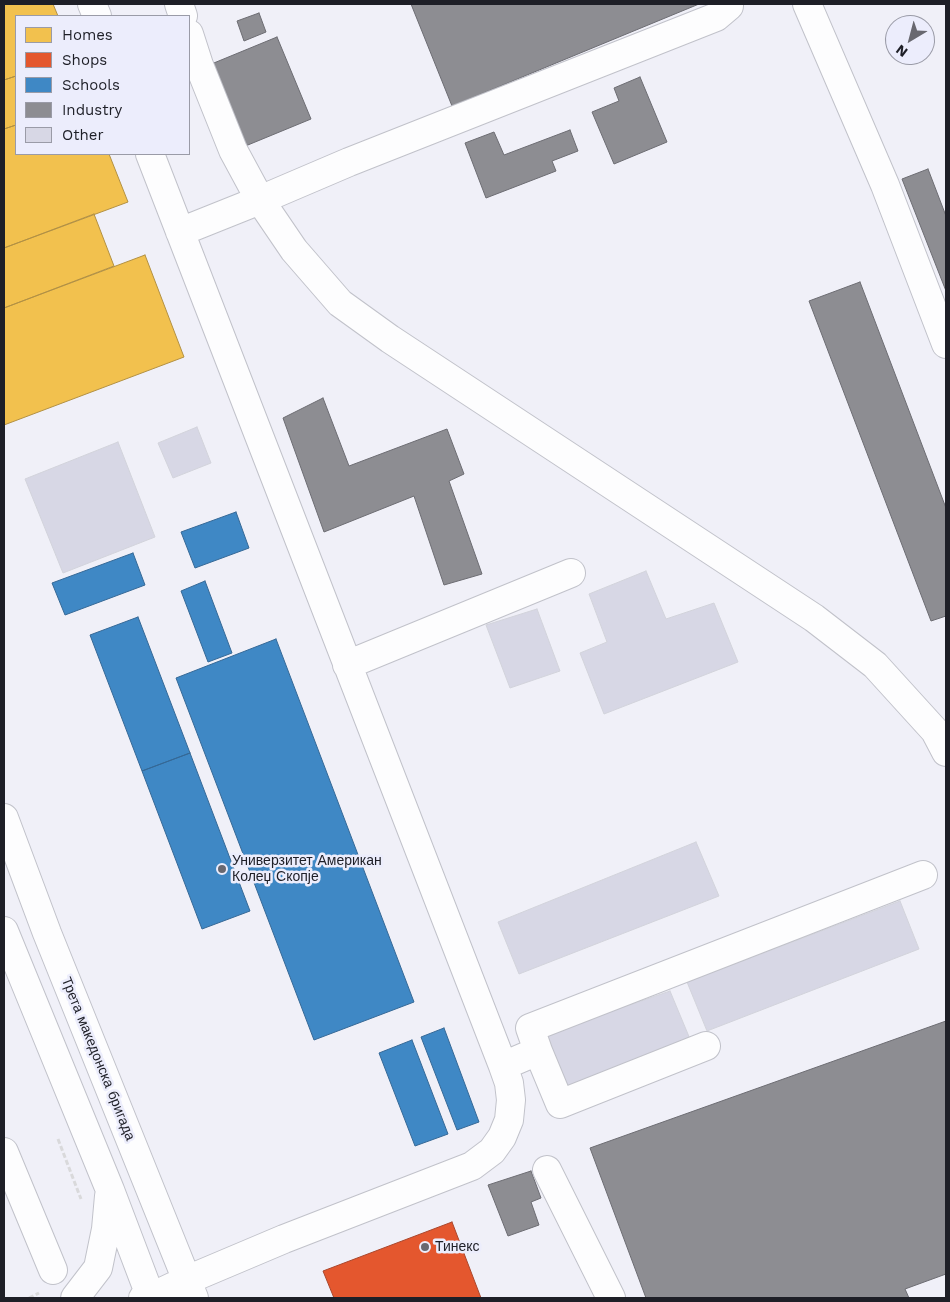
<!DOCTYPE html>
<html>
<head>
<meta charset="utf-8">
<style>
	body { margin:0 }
	#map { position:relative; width:950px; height:1302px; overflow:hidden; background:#f0f0f8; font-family:"Work Sans",sans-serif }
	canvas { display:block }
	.frame { position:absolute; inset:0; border:5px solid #1e1f27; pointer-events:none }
	.legend { position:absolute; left:15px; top:15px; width:175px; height:140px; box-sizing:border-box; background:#ecedfc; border:1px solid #9a9ba7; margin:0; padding:6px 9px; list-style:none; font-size:15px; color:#1e1f27 }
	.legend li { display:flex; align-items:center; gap:10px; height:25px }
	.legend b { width:25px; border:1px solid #9a9ba7 }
	.north { position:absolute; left:885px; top:15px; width:50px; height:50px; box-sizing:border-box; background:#ecedfc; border:1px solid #9a9ba7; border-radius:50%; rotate:217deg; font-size:14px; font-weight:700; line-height:20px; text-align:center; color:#1e1f27 }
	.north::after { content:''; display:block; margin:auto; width:18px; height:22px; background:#686870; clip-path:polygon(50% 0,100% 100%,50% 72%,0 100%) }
</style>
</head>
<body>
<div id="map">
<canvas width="950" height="1302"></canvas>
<div class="frame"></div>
<ul class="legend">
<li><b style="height:14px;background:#f2c14e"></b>Homes</li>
<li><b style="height:14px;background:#e4572e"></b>Shops</li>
<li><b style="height:14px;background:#3f88c5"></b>Schools</li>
<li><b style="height:14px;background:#8d8d92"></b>Industry</li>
<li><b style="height:14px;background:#d7d7e5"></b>Other</li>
</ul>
<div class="north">N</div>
</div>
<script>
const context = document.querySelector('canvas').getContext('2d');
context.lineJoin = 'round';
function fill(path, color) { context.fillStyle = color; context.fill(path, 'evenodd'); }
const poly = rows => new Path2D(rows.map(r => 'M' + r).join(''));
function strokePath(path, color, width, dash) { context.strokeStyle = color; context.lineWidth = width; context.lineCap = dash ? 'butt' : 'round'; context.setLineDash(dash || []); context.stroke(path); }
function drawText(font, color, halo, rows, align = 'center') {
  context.font = font + ' "Work Sans",sans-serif'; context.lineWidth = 5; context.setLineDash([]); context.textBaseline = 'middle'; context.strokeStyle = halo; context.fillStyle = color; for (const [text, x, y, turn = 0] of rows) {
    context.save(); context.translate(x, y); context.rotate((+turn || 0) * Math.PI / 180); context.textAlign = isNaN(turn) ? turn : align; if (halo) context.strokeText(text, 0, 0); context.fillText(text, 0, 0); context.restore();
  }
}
const homes = poly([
	[4,4,53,4,58,16,16,16,16,76,4,80,4,4],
	[16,76,16,125,4,129,4,80,16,76],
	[16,125,16,154,109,154,128,202,4,248,4,129,16,125],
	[94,214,114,266,4,308,4,248,94,214],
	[145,255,184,357,4,425,4,308,145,255]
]);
const shops = poly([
	[452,1222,481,1298,334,1298,323,1271,452,1222]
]);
const schools = poly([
	[236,512,249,548,195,568,181,532,236,512],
	[133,553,145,585,65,615,52,583,133,553],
	[205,581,232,653,208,662,181,591,205,581],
	[138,617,190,753,142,771,90,635,138,617],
	[276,639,414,1002,314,1040,176,678,276,639],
	[190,753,250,911,202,929,142,771,190,753],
	[444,1028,479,1122,457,1130,421,1037,444,1028],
	[412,1040,448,1134,415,1146,379,1053,412,1040]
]);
const industry = poly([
	[411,4,699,4,452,106,411,4],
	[259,13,266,32,244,41,237,21,259,13],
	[277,37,311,119,243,147,209,65,277,37],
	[640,77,667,142,614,164,592,112,619,101,614,88,640,77],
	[570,130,578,151,552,161,556,171,486,198,465,143,494,132,504,155,570,130],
	[928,169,946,216,946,291,902,179,928,169],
	[860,282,946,508,946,616,931,621,809,301,860,282],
	[323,398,349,466,447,429,464,474,449,481,482,574,444,585,414,496,324,532,283,418,323,398],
	[946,1021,946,1274,905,1289,909,1298,646,1298,590,1148,946,1021],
	[531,1171,541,1198,531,1202,539,1225,508,1236,488,1185,531,1171]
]);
const building = poly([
	[197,427,211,463,173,478,158,443,197,427],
	[118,442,155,537,63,573,25,479,118,442],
	[646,571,666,619,714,603,738,662,604,714,580,653,607,642,589,594,646,571],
	[537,609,560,671,510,688,486,625,537,609],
	[696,842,719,896,519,974,498,922,696,842],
	[900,901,919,949,707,1031,687,982,900,901],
	[670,991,690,1039,567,1087,546,1034,670,991]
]);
const path = poly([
	[58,1139,81,1199],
	[29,1298,39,1293]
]);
const minor = poly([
	[92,4,97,16],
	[179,4,183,16],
	[807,4,885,185,946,344],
	[189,34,199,65,233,150,260,200,294,250,340,303,390,339,814,618,875,665,935,731,946,752],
	[180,232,260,200,349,162,716,17,729,6,729,4],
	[347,665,571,573],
	[4,818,47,933,194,1298],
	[4,931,110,1190,151,1298],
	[538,1051,560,1104,706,1046],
	[503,1066,538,1051,530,1028,923,875],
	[4,1152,53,1270],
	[547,1170,611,1298],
	[75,1298,98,1268,106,1229,109,1196],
	[143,1298,151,1297,187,1280,284,1239,472,1166,492,1151,502,1137,509,1120,511,1100,509,1083,503,1066,150,154]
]);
const markers = [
	[222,869,5,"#686870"],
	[425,1247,5,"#686870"]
];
const poiNames = [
	["Универзитет Американ",232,861],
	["Колеџ Скопје",232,877],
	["Тинекс",435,1247]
];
const streetNames = [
	["Трета македонска бригада",98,1059,68]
];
fill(homes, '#f2c14e');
strokePath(homes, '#b29042', 1);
fill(shops, '#e4572e');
strokePath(shops, '#a9462c', 1);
fill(schools, '#3f88c5');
strokePath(schools, '#356896', 1);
fill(industry, '#8d8d92');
strokePath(industry, '#6c6c72', 1);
fill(building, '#d7d7e5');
strokePath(building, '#d2d3db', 1);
strokePath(minor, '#c1c2ca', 30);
strokePath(path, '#d9d9db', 3, [5, 2.5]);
strokePath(minor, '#fdfdfe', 28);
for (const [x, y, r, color] of markers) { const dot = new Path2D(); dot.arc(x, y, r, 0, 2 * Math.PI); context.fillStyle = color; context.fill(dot); strokePath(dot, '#ecedfc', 2); }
drawText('14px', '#1e1f27', '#ecedfc', poiNames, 'left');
drawText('14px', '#1e1f27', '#ecedfc', streetNames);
</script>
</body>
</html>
